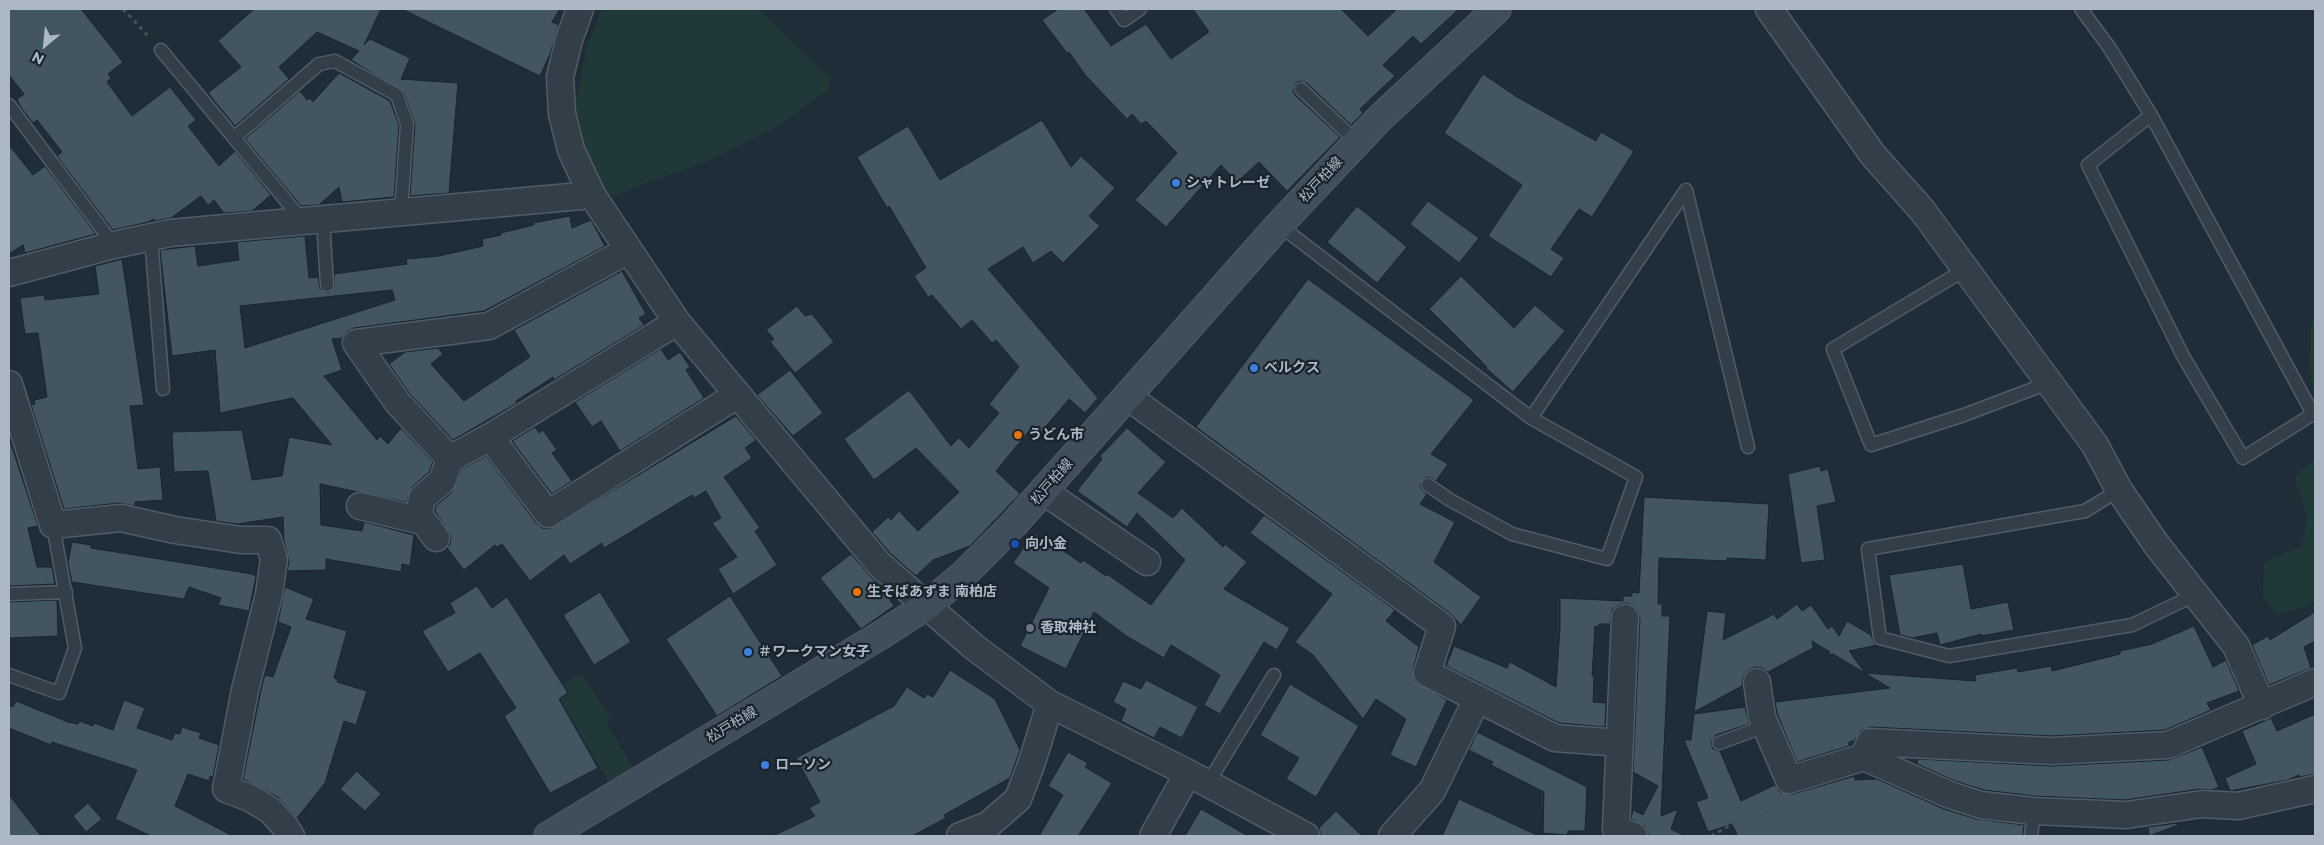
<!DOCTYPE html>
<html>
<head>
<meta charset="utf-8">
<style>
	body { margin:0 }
	#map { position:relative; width:2324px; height:845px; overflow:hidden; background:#1e2d38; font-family:Montserrat,sans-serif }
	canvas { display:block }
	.frame { position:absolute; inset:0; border:10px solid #acb9c5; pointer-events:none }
	.north { position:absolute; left:20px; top:20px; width:50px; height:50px; -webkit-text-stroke:4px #18232c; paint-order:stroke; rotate:208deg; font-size:14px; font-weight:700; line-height:20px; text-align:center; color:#acb9c5 }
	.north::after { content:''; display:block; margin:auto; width:18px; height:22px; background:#acb9c5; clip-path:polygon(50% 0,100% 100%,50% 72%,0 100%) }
</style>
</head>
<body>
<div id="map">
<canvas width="2324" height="845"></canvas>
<div class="frame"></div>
<div class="north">N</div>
</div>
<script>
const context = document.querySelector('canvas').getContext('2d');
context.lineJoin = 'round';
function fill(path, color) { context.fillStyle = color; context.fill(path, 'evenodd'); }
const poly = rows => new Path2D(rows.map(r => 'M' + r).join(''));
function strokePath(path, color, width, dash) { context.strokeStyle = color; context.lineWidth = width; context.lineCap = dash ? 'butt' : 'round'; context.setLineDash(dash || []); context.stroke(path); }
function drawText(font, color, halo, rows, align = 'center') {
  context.font = font + ' Montserrat,"Noto Sans JP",sans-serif'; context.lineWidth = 4.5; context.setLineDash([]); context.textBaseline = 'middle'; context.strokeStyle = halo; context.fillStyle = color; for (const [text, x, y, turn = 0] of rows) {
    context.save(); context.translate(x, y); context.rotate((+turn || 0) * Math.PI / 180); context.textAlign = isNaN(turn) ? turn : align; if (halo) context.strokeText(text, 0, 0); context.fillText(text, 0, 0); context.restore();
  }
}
const green = poly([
	[602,9,759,9,831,79,828,90,773,129,710,160,613,196,604,190,579,149,575,107,586,49],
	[2315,319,2315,404,2310,363,2311,325],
	[2315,459,2315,600,2309,606,2276,615,2263,596,2264,562,2302,546,2307,517,2294,477],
	[581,673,610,717,607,725,638,774,613,790,560,699,570,693,563,684]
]);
const building = poly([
	[9,9,81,9,123,62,108,74,111,78,107,82,132,116,170,87,196,120,188,126,219,166,235,151,271,195,252,211,224,213,214,200,208,205,201,196,171,218,154,221,154,219,148,222,113,230,57,156,62,152,37,120,33,123,20,106,17,99,24,94,9,75,9,9],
	[254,9,381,9,364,45,370,39,410,58,401,79,458,83,449,193,410,196,415,124,404,92,351,60,359,51,317,32,279,67,289,79,235,126,208,93,241,67,218,41,254,9],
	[402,9,560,9,552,22,559,25,550,54,540,76,402,9],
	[1058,9,1084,9,1111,46,1146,24,1171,59,1209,32,1193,9,1341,9,1368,36,1397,9,1459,9,1421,44,1413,36,1383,65,1395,76,1360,109,1363,113,1351,125,1307,83,1299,81,1295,84,1293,91,1295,95,1340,137,1287,191,1259,162,1237,182,1221,165,1166,227,1135,200,1177,153,1146,121,1141,124,1132,114,1127,119,1086,76,1069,52,1067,53,1042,20,1058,9],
	[339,73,390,101,399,125,394,197,342,202,339,187,319,205,301,206,245,139,300,91,307,100,310,98,313,102,339,73],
	[1483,74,1517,97,1596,141,1601,132,1634,151,1592,217,1579,209,1551,249,1564,258,1551,277,1488,236,1522,185,1444,133,1483,74],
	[1042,120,1071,167,1081,156,1115,188,1089,216,1100,226,1063,263,1051,251,1033,263,1023,247,988,269,1098,398,1085,413,1069,399,1036,438,1028,432,996,471,1020,494,970,546,933,560,916,576,891,554,872,532,888,517,891,520,899,511,918,531,959,492,916,448,874,480,844,439,909,390,951,446,959,438,969,448,999,413,989,404,1019,367,996,340,992,343,972,320,961,329,932,295,928,297,914,276,926,268,889,206,887,208,857,157,908,126,940,180,1042,120],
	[9,145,33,175,45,166,96,234,25,253,23,245,9,254,9,145],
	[1428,201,1479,238,1459,263,1410,224,1428,201],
	[1357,206,1407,247,1377,283,1327,242,1357,206],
	[570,216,572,228,591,220,605,246,484,311,354,328,347,331,342,338,332,339,342,370,324,376,377,440,380,436,388,444,401,428,433,462,429,472,412,487,406,502,320,484,321,525,362,531,364,522,414,535,410,566,402,564,401,572,326,559,326,570,287,571,289,561,284,541,283,517,237,524,216,521,208,471,174,472,172,432,242,430,252,480,282,476,289,437,332,445,293,398,220,413,215,350,172,356,160,250,195,246,198,266,239,260,237,242,305,236,309,278,318,277,320,289,328,293,334,288,334,274,407,264,406,259,439,256,483,246,482,239,501,235,501,233,534,225,533,223,570,216],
	[392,290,395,300,245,348,240,306,392,290],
	[122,259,144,405,130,406,138,469,160,467,163,500,135,502,135,506,119,503,64,509,31,405,35,404,34,400,47,397,38,333,25,334,20,298,44,295,45,300,99,294,95,266,122,259],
	[622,271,646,314,639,318,644,325,554,380,553,377,516,401,517,403,453,440,410,394,389,364,405,352,438,348,443,354,431,364,464,401,530,357,514,330,622,271],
	[1461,276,1514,328,1535,305,1565,331,1513,392,1486,368,1487,367,1429,309,1461,276],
	[1308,279,1474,400,1431,454,1448,464,1436,481,1429,477,1425,478,1420,485,1421,489,1427,494,1420,504,1455,522,1434,562,1481,597,1461,625,1451,614,1196,427,1308,279],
	[797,306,805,316,812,314,834,342,795,373,770,342,774,339,766,330,797,306],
	[661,349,668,360,680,352,690,367,686,370,704,398,620,451,601,421,592,427,575,402,661,349],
	[790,370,823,413,793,436,757,395,790,370],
	[736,416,756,440,745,448,752,458,724,477,760,528,755,531,777,565,733,594,718,569,737,557,712,523,721,518,706,491,694,498,692,495,604,548,602,543,570,564,564,555,530,581,502,544,497,547,495,545,464,570,447,548,450,544,451,536,435,511,436,506,452,492,462,469,486,456,536,523,542,528,549,529,736,416],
	[535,427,539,433,543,430,557,450,552,453,572,481,552,494,512,441,535,427],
	[1127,428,1166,462,1138,493,1173,518,1182,508,1223,547,1225,544,1247,562,1224,589,1290,628,1277,650,1264,642,1220,714,1204,705,1220,675,1171,645,1164,658,1128,637,1094,612,1066,669,1020,646,1049,588,1013,563,1034,533,1057,550,1059,548,1081,563,1083,560,1106,576,1107,574,1151,605,1185,560,1137,513,1127,527,1077,491,1102,459,1100,456,1127,428],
	[9,438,38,526,28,528,37,567,52,567,55,584,9,586,9,438],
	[1820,466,1821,471,1828,469,1836,502,1817,506,1825,560,1801,563,1788,474,1820,466],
	[1644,497,1769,504,1766,560,1727,558,1727,561,1659,558,1658,604,1662,604,1662,616,1670,616,1661,816,1678,809,1671,829,1685,836,1649,836,1645,826,1631,819,1633,810,1643,815,1658,786,1633,772,1640,619,1638,612,1633,606,1626,603,1618,605,1612,610,1610,624,1599,624,1599,627,1595,626,1592,676,1594,676,1593,702,1606,703,1605,727,1559,723,1446,666,1454,646,1507,668,1510,662,1556,687,1560,628,1560,598,1623,601,1623,596,1632,596,1632,592,1639,593,1644,497],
	[1264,515,1395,610,1386,621,1419,647,1413,669,1415,681,1447,700,1416,767,1390,755,1406,719,1376,699,1363,719,1313,655,1295,642,1332,594,1250,533,1264,515],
	[72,542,91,545,91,548,252,574,256,576,249,611,218,605,221,598,189,587,184,599,72,582,68,563,72,542],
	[851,554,870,576,893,597,890,600,894,606,861,629,820,578,851,554],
	[1963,564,1971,609,2008,602,2014,630,1981,636,1981,634,1940,645,1937,633,1912,638,1900,635,1889,575,1963,564],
	[477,586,492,608,507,597,568,693,559,699,598,768,550,793,504,716,516,708,480,653,448,672,422,631,455,613,450,603,477,586],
	[285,587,314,599,306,619,347,631,334,678,338,679,337,682,367,691,356,725,344,721,325,783,297,818,278,797,243,779,262,685,265,675,273,677,291,627,278,622,285,587],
	[600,592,631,642,594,665,563,615,600,592],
	[730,596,782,676,717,716,666,639,730,596],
	[57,600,58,636,9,638,9,602,57,600],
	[1797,604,1802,611,1811,605,1828,629,1832,626,1839,636,1847,621,1871,635,1874,643,1877,645,1849,651,1865,673,1976,681,1975,675,2017,668,2018,672,2051,666,2052,671,2120,654,2120,651,2152,644,2194,626,2213,667,2226,660,2239,691,2207,703,2211,710,2165,730,2052,736,1871,727,1861,730,1854,741,1849,742,1849,746,1797,762,1777,713,1775,702,1890,688,1833,654,1828,655,1830,652,1812,641,1813,648,1768,672,1762,668,1755,667,1748,670,1743,677,1742,686,1694,712,1707,611,1726,613,1723,640,1774,614,1777,619,1797,604],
	[2315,612,2315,641,2304,647,2311,668,2269,685,2252,645,2268,636,2270,640,2315,612],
	[950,670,995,699,1020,750,1010,778,944,815,946,818,912,836,773,836,815,816,809,808,820,802,796,758,894,706,907,687,924,698,927,694,933,697,950,670],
	[1146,680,1198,707,1182,738,1160,727,1154,738,1121,721,1126,709,1113,702,1123,681,1141,689,1146,680],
	[1290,684,1359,726,1316,797,1286,779,1299,758,1260,735,1290,684],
	[124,700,145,708,137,728,172,740,175,733,180,734,182,727,201,733,199,738,219,745,213,777,210,776,209,781,188,774,175,806,233,836,151,836,115,819,137,770,52,742,51,745,9,728,9,706,13,707,16,701,68,722,78,724,79,721,93,726,94,723,113,730,124,700],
	[1745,707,1749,724,1716,735,1711,742,1713,749,1720,751,1741,801,1775,785,1780,792,1793,794,1854,776,1855,780,1877,779,1944,809,1976,819,2024,825,2023,836,1738,836,1732,824,1708,832,1696,802,1708,798,1684,740,1691,740,1694,714,1745,707],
	[2315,714,2315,774,2300,777,2299,775,2288,780,2230,791,2225,778,2256,764,2242,731,2271,718,2277,731,2315,714],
	[1477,732,1587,787,1585,831,1568,831,1567,835,1543,833,1544,792,1491,765,1493,762,1469,750,1477,732],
	[2202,747,2219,787,2212,790,2200,789,2125,800,2035,796,1984,790,1955,781,1917,764,1918,759,2051,766,2169,760,2202,747],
	[1068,752,1088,763,1085,767,1112,783,1078,836,1039,836,1063,795,1048,786,1068,752],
	[357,771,381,794,365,811,340,789,357,771],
	[9,795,41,836,9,836,9,795],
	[1459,799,1539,836,1442,836,1459,799],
	[88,803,102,819,86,832,73,816,88,803],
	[1201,809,1248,836,1185,836,1201,809],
	[1336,811,1362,836,1321,836,1319,828,1336,811],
	[2178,823,2178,825,2149,836,2148,827,2178,823]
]);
const path = poly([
	[123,9,150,38],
	[1711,836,1776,800]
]);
const service = poly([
	[1116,9,1124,20,1140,9],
	[2081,9,2109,47,2151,115,2313,414,2243,458,2183,356,2088,165,2151,115],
	[161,50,303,221],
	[1301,89,1357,142],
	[9,105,114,245],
	[234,138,319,64,335,61,397,95,407,124,401,212],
	[323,219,327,285],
	[1279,225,1531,418,1636,477,1607,559,1512,534,1450,500,1428,485],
	[151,237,163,389],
	[1966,269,1833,349,1871,445,1964,415,2051,382],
	[1531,418,1686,190,1748,447],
	[2119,490,2085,511,1868,549,1880,638,1949,656,2132,625,2195,595],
	[9,594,66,592],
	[9,675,59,693,75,648,53,525],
	[1719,743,1766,726],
	[1208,783,1274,675],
	[2031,836,2034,811]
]);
const minor = poly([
	[580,9,569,40,560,77,562,114,571,150,592,195],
	[1769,9,1873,155,1922,210,2095,445,2119,490,2156,544,2236,646,2262,706],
	[9,273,114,245,170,233,592,195,677,322,880,565,974,647,1050,704,1188,773,1306,836],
	[9,384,53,525,121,518,175,530,241,540,268,540,274,559,269,594,245,690,226,789,250,798,270,810,284,825,291,836],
	[1127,396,1442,626,1427,673,1555,738,1620,743],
	[490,437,548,514,737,395],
	[450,459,490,437,677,322],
	[1043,491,1147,562],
	[360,506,418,520,422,498,442,481,450,459,398,403,356,343,489,326,627,251],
	[419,515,436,538],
	[1625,618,1616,829,1634,836],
	[1757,682,1762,717,1789,780,1864,757,1870,742,2052,751,2168,745,2315,682],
	[1864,757,1950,795,1981,805,2034,811,2126,815,2202,804,2238,806,2315,789],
	[960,836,988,825,1018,799,1032,762,1050,704],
	[1153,836,1188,773],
	[1392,836,1432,791,1477,699]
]);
const secondary = poly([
	[548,836,881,635,926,606,963,575,1014,524,1279,225,1380,118,1497,9]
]);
const markers = [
	[1176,183,5,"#3f7fe0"],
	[1254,368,5,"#3f7fe0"],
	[1018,435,5,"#e8710a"],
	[1015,544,5,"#1a4fb4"],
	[857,592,5,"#e8710a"],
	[1030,628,5,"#6b7280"],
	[748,652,5,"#3f7fe0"],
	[765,765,5,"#3f7fe0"]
];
const streetNames = [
	["松戸柏線",1321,180,-47],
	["松戸柏線",1052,482,-49],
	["松戸柏線",732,725,-31]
];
const poiNames = [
	["シャトレーゼ",1186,183],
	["ベルクス",1264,368],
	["うどん市",1028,435],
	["向小金",1025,544],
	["生そばあずま 南柏店",867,592],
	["香取神社",1040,628],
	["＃ワークマン女子",758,652],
	["ローソン",775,765]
];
fill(green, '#203938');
fill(building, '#445562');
strokePath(building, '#1a252e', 1);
strokePath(service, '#505c66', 15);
strokePath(minor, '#505c66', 29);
strokePath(secondary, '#505c66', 30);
strokePath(path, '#3e5554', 3, [4, 4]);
strokePath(service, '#323e48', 12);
strokePath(minor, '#323e48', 26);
strokePath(secondary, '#404e5b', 28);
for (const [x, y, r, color] of markers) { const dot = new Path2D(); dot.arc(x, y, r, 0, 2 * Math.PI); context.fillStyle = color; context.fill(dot); strokePath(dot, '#18232c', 2); }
drawText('14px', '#acb9c5', '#18232c', streetNames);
drawText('bold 14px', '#acb9c5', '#18232c', poiNames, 'left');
</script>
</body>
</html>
